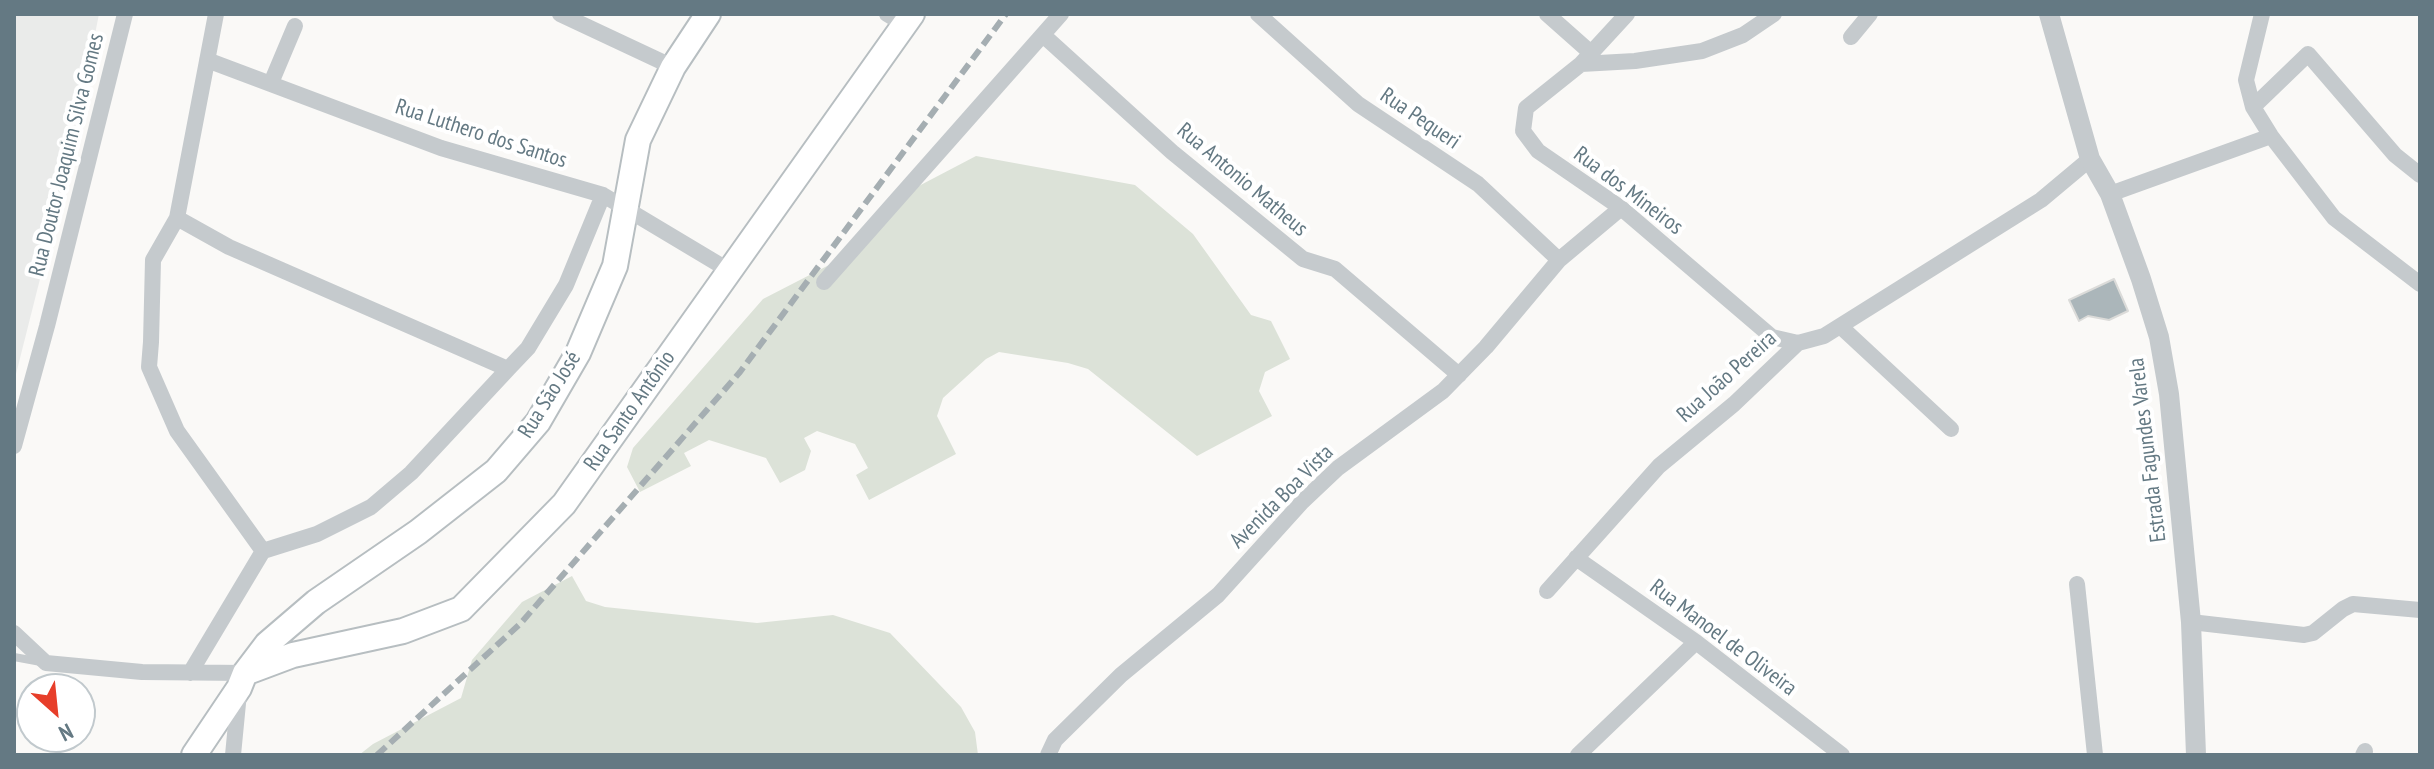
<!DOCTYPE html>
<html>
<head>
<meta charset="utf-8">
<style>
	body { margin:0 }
	#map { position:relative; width:2434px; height:769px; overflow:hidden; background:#faf9f7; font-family:"PT Sans Narrow",sans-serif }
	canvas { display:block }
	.frame { position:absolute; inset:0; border:16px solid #647983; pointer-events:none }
	.north { position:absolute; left:16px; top:673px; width:80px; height:80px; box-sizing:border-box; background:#fff; border:2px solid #c1c9cd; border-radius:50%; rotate:153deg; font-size:22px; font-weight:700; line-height:32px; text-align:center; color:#647983 }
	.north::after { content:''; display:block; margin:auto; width:28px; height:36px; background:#e73e2a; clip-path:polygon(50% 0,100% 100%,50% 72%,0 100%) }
</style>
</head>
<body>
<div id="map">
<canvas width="2434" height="769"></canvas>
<div class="frame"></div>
<div class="north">N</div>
</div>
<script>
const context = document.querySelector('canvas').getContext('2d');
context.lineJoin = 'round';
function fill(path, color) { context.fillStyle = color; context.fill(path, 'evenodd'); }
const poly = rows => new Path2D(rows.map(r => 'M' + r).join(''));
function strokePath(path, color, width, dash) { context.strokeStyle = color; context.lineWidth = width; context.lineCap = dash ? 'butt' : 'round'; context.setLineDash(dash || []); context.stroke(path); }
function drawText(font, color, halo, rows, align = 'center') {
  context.font = font + ' "PT Sans Narrow",sans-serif'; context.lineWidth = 8; context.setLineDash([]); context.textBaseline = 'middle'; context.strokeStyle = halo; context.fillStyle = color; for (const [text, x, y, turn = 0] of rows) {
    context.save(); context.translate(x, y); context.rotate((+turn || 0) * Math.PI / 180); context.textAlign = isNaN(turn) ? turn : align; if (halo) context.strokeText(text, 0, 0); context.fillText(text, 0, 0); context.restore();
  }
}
const built = poly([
	[14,14,99,14,69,164,14,382]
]);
const green = poly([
	[976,156,1135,185,1193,234,1251,315,1271,321,1290,359,1265,372,1259,391,1272,416,1197,456,1088,369,1068,363,999,352,986,359,943,398,937,416,956,454,869,500,856,475,868,468,855,444,817,431,804,438,811,451,805,470,780,483,766,458,709,440,684,453,691,466,640,492,627,467,633,448,763,299,864,247,913,189],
	[572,576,586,601,605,607,757,623,833,615,890,633,961,707,975,732,978,755,359,755,373,744,461,698,472,660,522,602]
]);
const building = poly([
	[2114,279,2128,311,2109,320,2088,316,2079,321,2069,300,2114,279]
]);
const service = poly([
	[14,657,41,662]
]);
const minor = poly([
	[560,14,673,67],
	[887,14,905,25],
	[1258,14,1358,104,1478,184,1559,260],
	[1547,14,1591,53],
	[1627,14,1581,64,1526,108,1523,131,1538,151,1621,208,1772,337,1798,343],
	[2262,14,2246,80,2253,107,2271,136,2334,218,2420,284],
	[1043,35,1172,152,1303,259,1335,269,1459,375],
	[1851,37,1870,14],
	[207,60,441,148,603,195,730,271],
	[1581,64,1635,61,1702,51,1743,35,1774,14],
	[271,83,295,26],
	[2253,107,2308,54,2395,155,2420,175],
	[2110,194,2271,136],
	[177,218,229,247,508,369,528,348,566,285,603,195],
	[824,282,1061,14],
	[1840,326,1951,429],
	[14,446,47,326,125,14],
	[263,551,317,534,371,507,411,473,508,369],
	[1576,558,1696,642,1842,755],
	[2077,584,2095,755],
	[1547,591,1659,466,1734,404,1798,343,1824,336,2041,200,2090,159],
	[2191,622,2304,635,2313,633,2343,609,2353,604,2420,610],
	[14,633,46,663,142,672,245,673],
	[190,673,263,551,177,431,149,367,151,342,153,260,177,218,216,14],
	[233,755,239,693],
	[1048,755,1055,740,1121,675,1218,595,1302,502,1338,468,1443,391,1486,347,1559,260,1621,208],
	[1578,755,1696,642],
	[2363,755,2365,751]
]);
const tertiary = poly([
	[2049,14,2090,159,2110,194,2141,279,2159,337,2169,394,2191,622,2196,755]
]);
const secondary = poly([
	[245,673,293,655,403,631,461,609,564,504,912,14],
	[194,755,239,688,245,673,267,644,316,602,418,532,496,471,538,422,578,353,615,266,638,140,673,67,708,14]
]);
const rail = poly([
	[377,755,520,624,740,372,1006,14]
]);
const streetNames = [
	["Rua Pequeri",1420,119,34],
	["Rua Luthero dos Santos",481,134,18],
	["Rua Doutor Joaquim Silva Gomes",67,155,-76],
	["Rua Antonio Matheus",1242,180,40],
	["Rua dos Mineiros",1628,191,37],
	["Rua João Pereira",1727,377,-42],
	["Rua São José",550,395,-58],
	["Rua Santo Antônio",630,411,-55],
	["Estrada Fagundes Varela",2148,450,-97],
	["Avenida Boa Vista",1282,497,-45],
	["Rua Manoel de Oliveira",1723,638,37]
];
fill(built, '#eaebea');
fill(green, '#dce2d8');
fill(building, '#abb6ba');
strokePath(building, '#dbdbd9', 2);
strokePath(secondary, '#b7bec1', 28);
strokePath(service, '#c5cacd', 8);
strokePath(minor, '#c5cacd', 16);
strokePath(tertiary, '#c5cacd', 20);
strokePath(secondary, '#fff', 24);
strokePath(rail, '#a5aeb2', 6, [12, 6]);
drawText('22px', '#647983', '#fff', streetNames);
</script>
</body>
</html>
